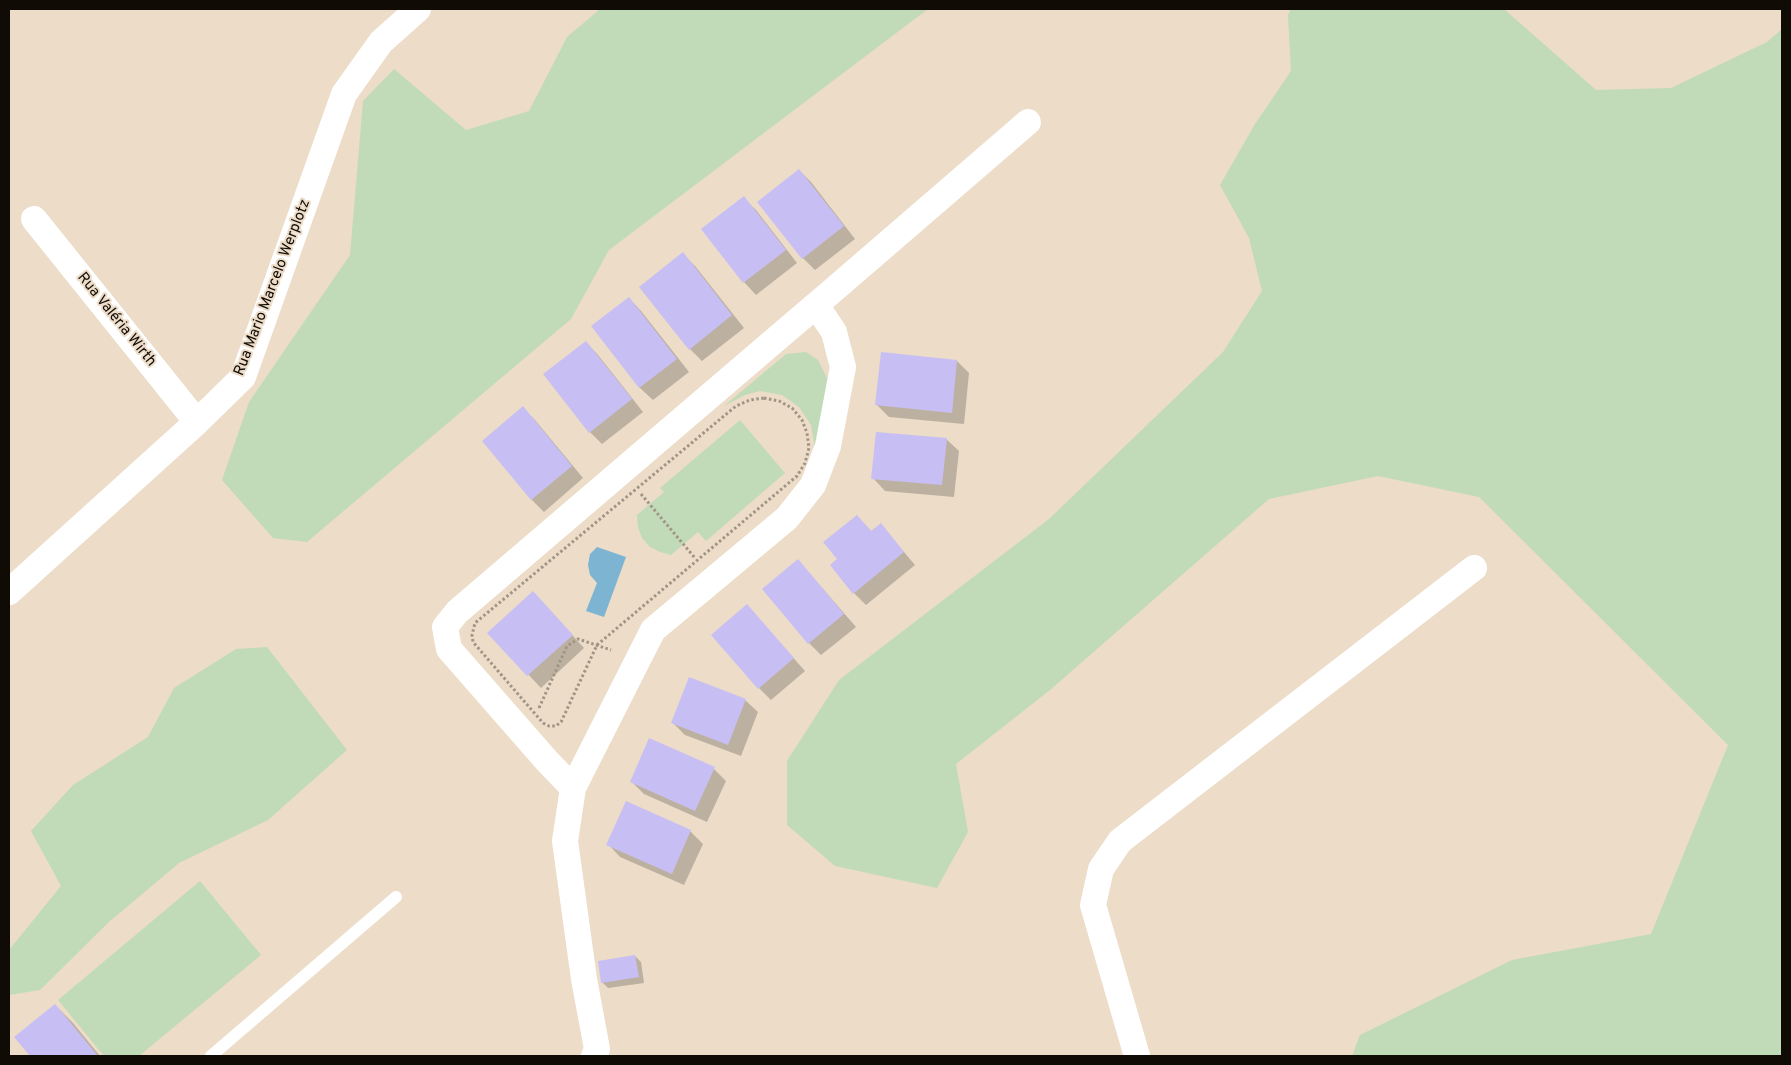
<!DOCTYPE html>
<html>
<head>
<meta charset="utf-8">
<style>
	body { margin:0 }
	#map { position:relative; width:1791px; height:1065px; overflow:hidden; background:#ecdcc8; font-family:Overpass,sans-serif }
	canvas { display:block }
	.frame { position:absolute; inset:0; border:10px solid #100b05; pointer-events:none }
</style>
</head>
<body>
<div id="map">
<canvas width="1791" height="1065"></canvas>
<div class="frame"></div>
</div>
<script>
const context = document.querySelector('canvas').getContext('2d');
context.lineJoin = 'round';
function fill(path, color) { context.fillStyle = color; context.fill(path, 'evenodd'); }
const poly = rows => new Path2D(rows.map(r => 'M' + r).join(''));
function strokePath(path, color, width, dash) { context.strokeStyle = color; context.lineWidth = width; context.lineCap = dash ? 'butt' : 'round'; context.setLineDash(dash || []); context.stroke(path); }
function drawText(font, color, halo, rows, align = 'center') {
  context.font = font + ' Overpass,sans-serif'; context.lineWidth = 4; context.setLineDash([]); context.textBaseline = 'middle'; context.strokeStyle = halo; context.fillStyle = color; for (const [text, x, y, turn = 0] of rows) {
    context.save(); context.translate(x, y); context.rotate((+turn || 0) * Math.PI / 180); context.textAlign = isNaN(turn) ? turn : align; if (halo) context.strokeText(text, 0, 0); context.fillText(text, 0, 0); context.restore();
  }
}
const green = poly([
	[600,9,928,9,609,250,571,319,307,542,273,538,222,480,249,402,350,255,363,101,394,69,466,130,529,111,567,37],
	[1291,9,1504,9,1596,90,1671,88,1767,42,1782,29,1782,1056,1352,1056,1360,1035,1512,960,1651,934,1728,745,1479,497,1378,476,1269,499,1050,690,956,764,968,832,937,888,835,866,787,825,787,761,839,680,1049,519,1223,352,1262,291,1249,238,1220,185,1255,124,1291,71,1288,15],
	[806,352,818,360,827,378,826,400,812,464,814,443,811,425,799,407,782,395,760,391,745,395,724,406,786,354],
	[740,420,785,473,706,541,698,532,671,555,660,552,650,547,642,538,638,527,637,515,664,492,660,488],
	[267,647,347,750,268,820,179,863,109,922,40,990,9,995,9,950,61,886,31,831,73,785,148,737,174,688,236,649],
	[200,881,261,955,139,1056,104,1056,58,1000]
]);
const water = poly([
	[597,547,626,557,604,617,586,611,597,583,590,575,588,565,590,554]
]);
const shadow = poly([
	[799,170,811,182,855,239,815,270,803,258],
	[743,198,756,210,797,263,756,295,744,282,703,229],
	[683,254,695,266,744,328,702,361,690,349],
	[629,298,641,311,689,372,653,400,640,388,593,326],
	[586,342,598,355,643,412,602,444,590,432],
	[957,361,969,373,964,424,889,417,877,405],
	[523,408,535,420,583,478,544,512,532,500,484,441],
	[946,439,959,451,954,497,885,491,873,478],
	[857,516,872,532,881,525,915,565,866,605,854,593,838,559],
	[798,560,856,627,821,655,809,643],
	[545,605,584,648,541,688,489,633],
	[747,606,805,671,771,700,759,688],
	[745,700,758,712,741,756,685,735,673,723],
	[714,769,726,781,707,822,644,794,631,781],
	[627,803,690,831,703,844,684,885,620,857,608,844],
	[635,956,641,962,644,983,608,988,602,982],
	[55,1005,73,1023,100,1056,31,1056,16,1037]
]);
const building = poly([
	[799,169,844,226,802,259,757,202],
	[744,196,786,250,743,283,701,229],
	[683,252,732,315,689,350,639,287],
	[629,297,677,359,639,388,591,326],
	[586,341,632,399,589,433,543,374],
	[881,352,957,360,952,413,875,405],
	[523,406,572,466,531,500,482,441],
	[876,432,947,438,942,485,871,479],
	[857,515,871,531,881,523,904,552,853,594,830,565,837,559,823,542],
	[798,559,844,614,808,644,762,589],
	[533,591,573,635,527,676,487,633],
	[747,604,794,658,758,689,711,635],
	[689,677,746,699,728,745,671,723],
	[649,738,715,767,695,811,630,782],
	[626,801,691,830,672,874,606,845],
	[635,955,639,977,601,983,598,961],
	[55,1004,98,1056,30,1056,14,1037]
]);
const path = poly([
	[764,398,779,401,792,408,802,420,807,433,809,448,805,463,797,476,597,645,561,722,556,726,549,726,543,723,473,642,472,635,475,623,736,406,750,400,764,398],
	[641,494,695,558],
	[539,708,567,646,578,639,611,650]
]);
const service = poly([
	[211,1056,396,897]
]);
const minor = poly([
	[34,219,197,422],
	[816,305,1028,122],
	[9,592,197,422,243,377,344,94,381,42,418,9],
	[573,788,547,761,449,649,445,627,457,612,816,305,834,332,843,367,828,446,813,485,787,518,653,630,573,788,565,841,584,979,597,1049,594,1056],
	[1137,1056,1093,905,1101,869,1120,841,1474,568]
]);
const streetNames = [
	["Rua Mario Marcelo Werplotz",273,288,-69],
	["Rua Valéria Wirth",116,320,51]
];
fill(green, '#c1dbb8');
fill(water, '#7cb4d2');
fill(shadow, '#0003');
fill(building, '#c7bff3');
strokePath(path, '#a09484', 3, [2.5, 2.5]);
strokePath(service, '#fff', 12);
strokePath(minor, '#fff', 26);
drawText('15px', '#100b05', '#ecdcc8', streetNames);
</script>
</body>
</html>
